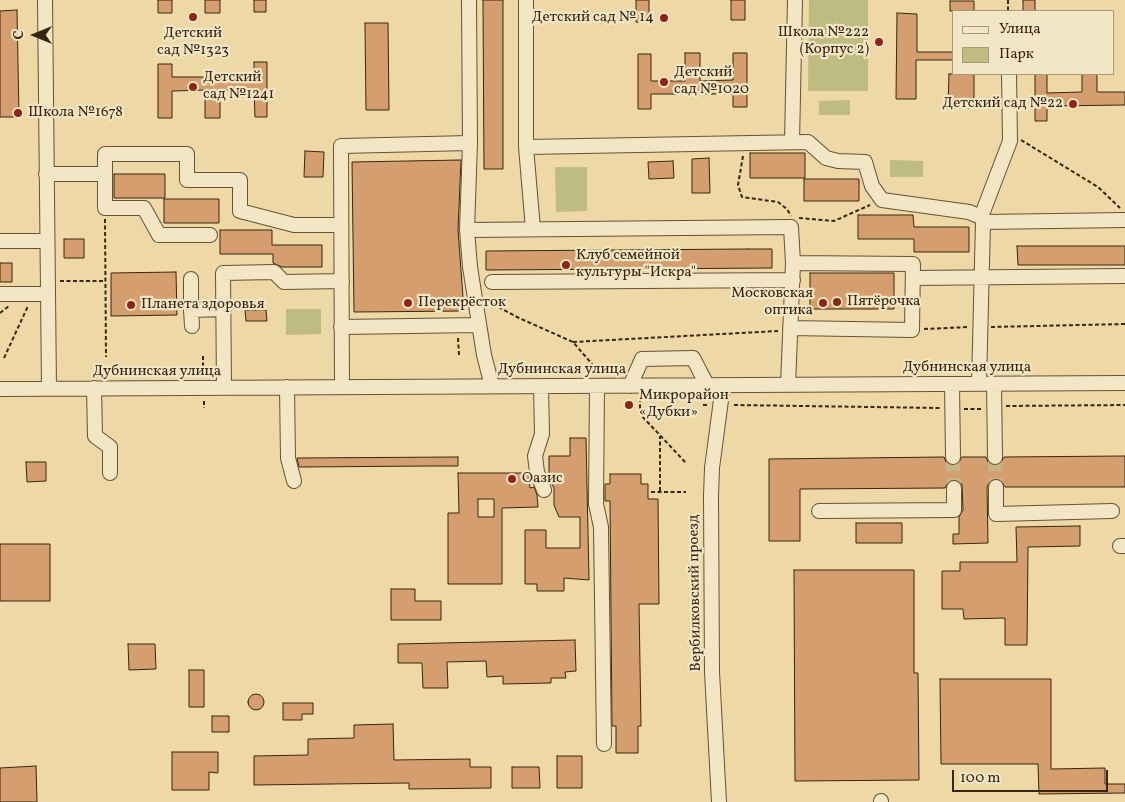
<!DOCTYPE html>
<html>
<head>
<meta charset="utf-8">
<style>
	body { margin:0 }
	#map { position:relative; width:1125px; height:802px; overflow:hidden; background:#edd8a6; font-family:Vollkorn,serif }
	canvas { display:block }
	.legend { position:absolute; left:952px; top:10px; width:162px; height:65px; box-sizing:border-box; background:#f3e6c5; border:1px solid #a8997d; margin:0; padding:6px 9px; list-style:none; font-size:15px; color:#382612 }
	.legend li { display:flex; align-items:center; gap:10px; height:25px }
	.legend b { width:25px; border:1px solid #a8997d }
	.north { position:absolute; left:10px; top:10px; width:50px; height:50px; -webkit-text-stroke:4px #f3e6c5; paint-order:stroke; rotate:270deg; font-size:14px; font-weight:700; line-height:20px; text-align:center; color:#382612 }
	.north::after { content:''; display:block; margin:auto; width:18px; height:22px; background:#382612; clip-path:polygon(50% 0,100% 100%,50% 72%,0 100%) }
	.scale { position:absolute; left:952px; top:770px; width:156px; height:22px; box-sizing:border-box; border:2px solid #382612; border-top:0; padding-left:6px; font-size:15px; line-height:18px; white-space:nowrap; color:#382612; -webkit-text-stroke:4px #f3e6c5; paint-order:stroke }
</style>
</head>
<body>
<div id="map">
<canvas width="1125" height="802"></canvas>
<ul class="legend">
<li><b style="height:6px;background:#f3e6c5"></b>Улица</li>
<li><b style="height:14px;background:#bfbc82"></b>Парк</li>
</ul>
<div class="north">С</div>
<div class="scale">100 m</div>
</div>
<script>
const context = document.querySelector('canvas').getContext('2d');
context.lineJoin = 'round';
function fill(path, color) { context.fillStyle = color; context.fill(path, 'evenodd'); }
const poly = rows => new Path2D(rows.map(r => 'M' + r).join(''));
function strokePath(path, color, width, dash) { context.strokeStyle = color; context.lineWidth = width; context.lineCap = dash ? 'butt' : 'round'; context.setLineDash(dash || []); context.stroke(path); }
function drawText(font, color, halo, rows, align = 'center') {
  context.font = font + ' Vollkorn,serif'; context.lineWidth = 4.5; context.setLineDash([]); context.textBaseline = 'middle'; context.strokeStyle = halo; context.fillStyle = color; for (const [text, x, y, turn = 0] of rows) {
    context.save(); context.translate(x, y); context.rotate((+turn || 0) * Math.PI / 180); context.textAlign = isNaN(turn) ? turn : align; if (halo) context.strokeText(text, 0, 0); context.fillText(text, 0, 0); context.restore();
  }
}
const green = poly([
	[809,0,868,0,868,91,808,91],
	[850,100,850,115,819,115,819,101],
	[890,160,923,161,923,177,890,177],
	[555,167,587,167,587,211,556,212],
	[286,309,321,309,321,334,286,335]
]);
const building = poly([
	[158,0,172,0,172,13,158,13,158,0],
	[205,0,220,0,220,13,205,13,205,0],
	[254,0,266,0,266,12,254,12,254,0],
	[483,0,503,0,503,169,484,169,483,0],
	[636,0,649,0,649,22,636,22,636,0],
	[731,0,745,0,745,20,731,20,731,0],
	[1023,0,1035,0,1035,11,1023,11,1023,0],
	[950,1,974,1,974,11,950,11,950,1],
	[17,10,19,117,0,117,0,11,17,10],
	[897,13,917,14,917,52,954,52,954,60,916,60,916,99,896,99,897,13],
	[365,23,388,23,389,110,366,110,365,23],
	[685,53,700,53,700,81,733,80,733,53,747,53,747,107,733,107,733,94,651,94,651,109,638,109,638,54,651,54,651,81,685,81,685,53],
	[254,62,267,62,267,117,255,117,254,90,220,90,220,118,205,118,205,90,172,91,172,118,158,118,158,64,172,64,172,77,254,77,254,62],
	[949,74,974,74,974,108,948,108,949,74],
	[1035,74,1047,74,1047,93,1082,92,1082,74,1097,74,1097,92,1125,92,1125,105,1047,106,1047,121,1035,121,1035,74],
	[305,151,324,152,323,177,304,177,305,151],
	[750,153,805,153,805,178,750,178,750,153],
	[709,158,710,193,692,193,692,159,709,158],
	[461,160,458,230,464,311,354,312,352,162,461,160],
	[673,161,674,178,649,179,648,162,673,161],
	[114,174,165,174,165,198,114,198,114,174],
	[804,179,859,179,859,201,804,201,804,179],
	[164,199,219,199,219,223,164,223,164,199],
	[858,215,913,215,914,227,969,227,969,252,914,252,914,239,858,239,858,215],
	[220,230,272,230,272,245,322,245,322,267,282,267,273,263,273,254,220,254,220,230],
	[64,239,84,239,84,258,64,258,64,239],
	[1017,246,1125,246,1125,265,1018,265,1017,246],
	[748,249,772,249,772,268,486,270,486,251,748,249],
	[0,263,12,263,12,282,0,282,0,263],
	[176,272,177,315,111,316,111,273,176,272],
	[810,273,894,273,894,309,810,309,810,273],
	[245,310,266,310,267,321,246,321,245,310],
	[570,438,586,438,589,580,564,578,564,591,537,591,537,584,525,584,525,530,546,530,546,548,580,548,580,517,559,517,554,505,554,488,549,479,549,456,570,456,570,438],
	[1125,456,1125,487,1005,487,1000,479,991,480,987,487,988,543,953,544,953,534,959,534,959,517,963,510,962,484,954,479,949,481,945,488,800,489,800,541,769,541,769,459,944,457,946,462,953,466,958,464,962,457,986,457,988,462,995,466,1000,464,1004,457,1125,456],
	[458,457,458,466,431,466,299,467,297,458,458,457],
	[26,462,46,462,46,481,27,482,26,462],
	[458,473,528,473,530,488,534,487,537,495,538,507,502,508,502,584,448,584,448,513,459,513,458,473],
	[478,499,494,499,494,517,478,517,478,499],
	[610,474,641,474,641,484,648,484,648,499,658,499,659,604,639,604,641,726,638,726,638,753,616,753,616,726,612,726,610,501,605,501,605,484,610,484,610,474],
	[856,523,902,523,902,543,856,543,856,523],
	[1080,526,1080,546,1028,547,1027,645,1005,645,1005,618,964,619,963,609,942,609,942,571,960,571,960,562,1017,562,1016,527,1080,526],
	[0,544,50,544,50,601,0,601,0,544],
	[794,570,914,570,914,673,918,673,919,780,795,781,794,570],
	[391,589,415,589,415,601,441,601,441,620,391,620,391,589],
	[575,640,576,671,565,672,566,678,551,678,551,683,503,684,503,676,487,677,486,661,447,662,448,688,423,688,422,663,398,663,398,644,575,640],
	[128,644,155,644,156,669,129,670,128,644],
	[189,670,204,670,204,707,189,707,189,670],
	[940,679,1051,679,1051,769,1105,768,1105,784,1125,784,1125,793,1039,794,1038,764,941,764,940,679],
	'248 702a8 8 0 1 1 16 0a8 8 0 1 1-16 0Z',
	[283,703,313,703,313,714,302,714,302,720,283,720,283,703],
	[212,716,229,716,229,732,212,732,212,716],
	[393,724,394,760,470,759,470,767,491,767,491,788,409,789,409,783,254,785,254,756,308,755,308,739,354,738,354,725,393,724],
	[172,752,218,752,218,773,209,772,209,790,172,790,172,752],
	[557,756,582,756,582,788,557,788,557,756],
	[36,766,37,802,0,802,0,768,36,766],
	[512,767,539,767,540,788,512,788,512,767]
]);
const minorTunnel = poly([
	[953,457,954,488],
	[995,457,996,487]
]);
const path = poly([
	[1008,0,1008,11],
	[1021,140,1098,187,1120,208],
	[743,156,738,185,742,197,778,202,787,209,791,216],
	[799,218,834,221,870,205],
	[105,219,106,357],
	[60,281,105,281],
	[487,301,519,318,573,342,598,371,625,371],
	[0,313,9,306],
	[991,327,1125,324],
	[924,329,969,327],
	[458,338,459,355],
	[573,342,778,331],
	[203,356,203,376],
	[4,358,28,306],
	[640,398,640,414,686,463],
	[204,401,204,408],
	[703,405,707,405],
	[734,405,941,408],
	[1006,406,1125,405],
	[964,409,981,409],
	[660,491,660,436],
	[651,492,686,492]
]);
const minor = poly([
	[45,0,49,388],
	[469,0,470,143],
	[526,0,526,147,533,229],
	[792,142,795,0],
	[526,147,808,142,826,158,838,161,865,162,872,186,882,200,969,212,981,217,983,222],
	[46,174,105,174,105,154,187,154,187,180,240,180,240,211,294,225,341,225],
	[105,174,105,208,144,208,159,235,210,235],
	[981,217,1010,141,1009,74],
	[467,230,791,227,793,263,788,385],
	[0,241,47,241],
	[913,278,1125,276],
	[191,279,191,310,224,309],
	[492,282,793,280],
	[0,294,48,294],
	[191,310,192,326],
	[341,327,479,325],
	[790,328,912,330,913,264,793,263],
	[952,384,953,457],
	[979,384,983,222,1125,220],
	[994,384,995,457],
	[541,386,542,434,535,456,537,472,544,490],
	[597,386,596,504,601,527,604,744],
	[630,386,642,359,693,358,707,385],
	[287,387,288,458,294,481],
	[342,387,341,146,470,143,467,230,470,267,484,355,492,386],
	[94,388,95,436,110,447,110,473],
	[224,388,223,273,274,272,284,282,342,281],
	[0,389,1125,383],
	[996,487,996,514,1112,511],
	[819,511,954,510,954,488],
	[1120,546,1125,546],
	[881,801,881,802],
	[719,802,712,672,711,496,712,468,723,385]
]);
const markers = [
	[193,17,5,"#8f2418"],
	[664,18,5,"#8f2418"],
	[879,42,5,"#8f2418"],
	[664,82,5,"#8f2418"],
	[193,87,5,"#8f2418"],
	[1073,104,5,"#8f2418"],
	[18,113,5,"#8f2418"],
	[566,265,5,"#8f2418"],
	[837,302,5,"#8f2418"],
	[408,303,5,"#8f2418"],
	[823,303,5,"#8f2418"],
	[131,305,5,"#8f2418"],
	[629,405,5,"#8f2418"],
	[512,479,5,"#8f2418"]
];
const poiNames = [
	["Детский сад № 14",654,18,"right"],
	["Школа №222",869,33,"right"],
	["(Корпус 2)",869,50,"right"],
	["Детский",193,34,"center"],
	["сад №1323",193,51,"center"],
	["Детский",674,73],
	["сад №1020",674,90],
	["Детский",203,78],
	["сад №1241",203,95],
	["Детский сад №22",1063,104,"right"],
	["Школа №1678",28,113],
	["Клуб семейной",576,256],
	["культуры \"Искра\"",576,273],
	["Московская",813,294,"right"],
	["оптика",813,311,"right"],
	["Пятёрочка",847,302],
	["Перекрёсток",418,303],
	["Планета здоровья",141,305],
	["Микрорайон",639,396],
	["«Дубки»",639,413],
	["Оазис",522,479]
];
const streetNames = [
	["Дубнинская улица",967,368],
	["Дубнинская улица",562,370],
	["Дубнинская улица",157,372],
	["Вербилковский проезд",696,593,-91]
];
fill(green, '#bfbc82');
fill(building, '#d59e6f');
strokePath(building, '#382612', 1);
strokePath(minorTunnel, '#c9b488', 14, [14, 7]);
strokePath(minor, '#655237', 16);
strokePath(path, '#382612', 2, [4, 2.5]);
strokePath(minor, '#f3e6c5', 14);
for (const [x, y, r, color] of markers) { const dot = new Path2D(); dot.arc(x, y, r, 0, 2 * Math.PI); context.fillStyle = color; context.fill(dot); strokePath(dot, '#f3e6c5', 2); }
drawText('15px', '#382612', '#f3e6c5', poiNames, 'left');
drawText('15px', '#382612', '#f3e6c5', streetNames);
</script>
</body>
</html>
